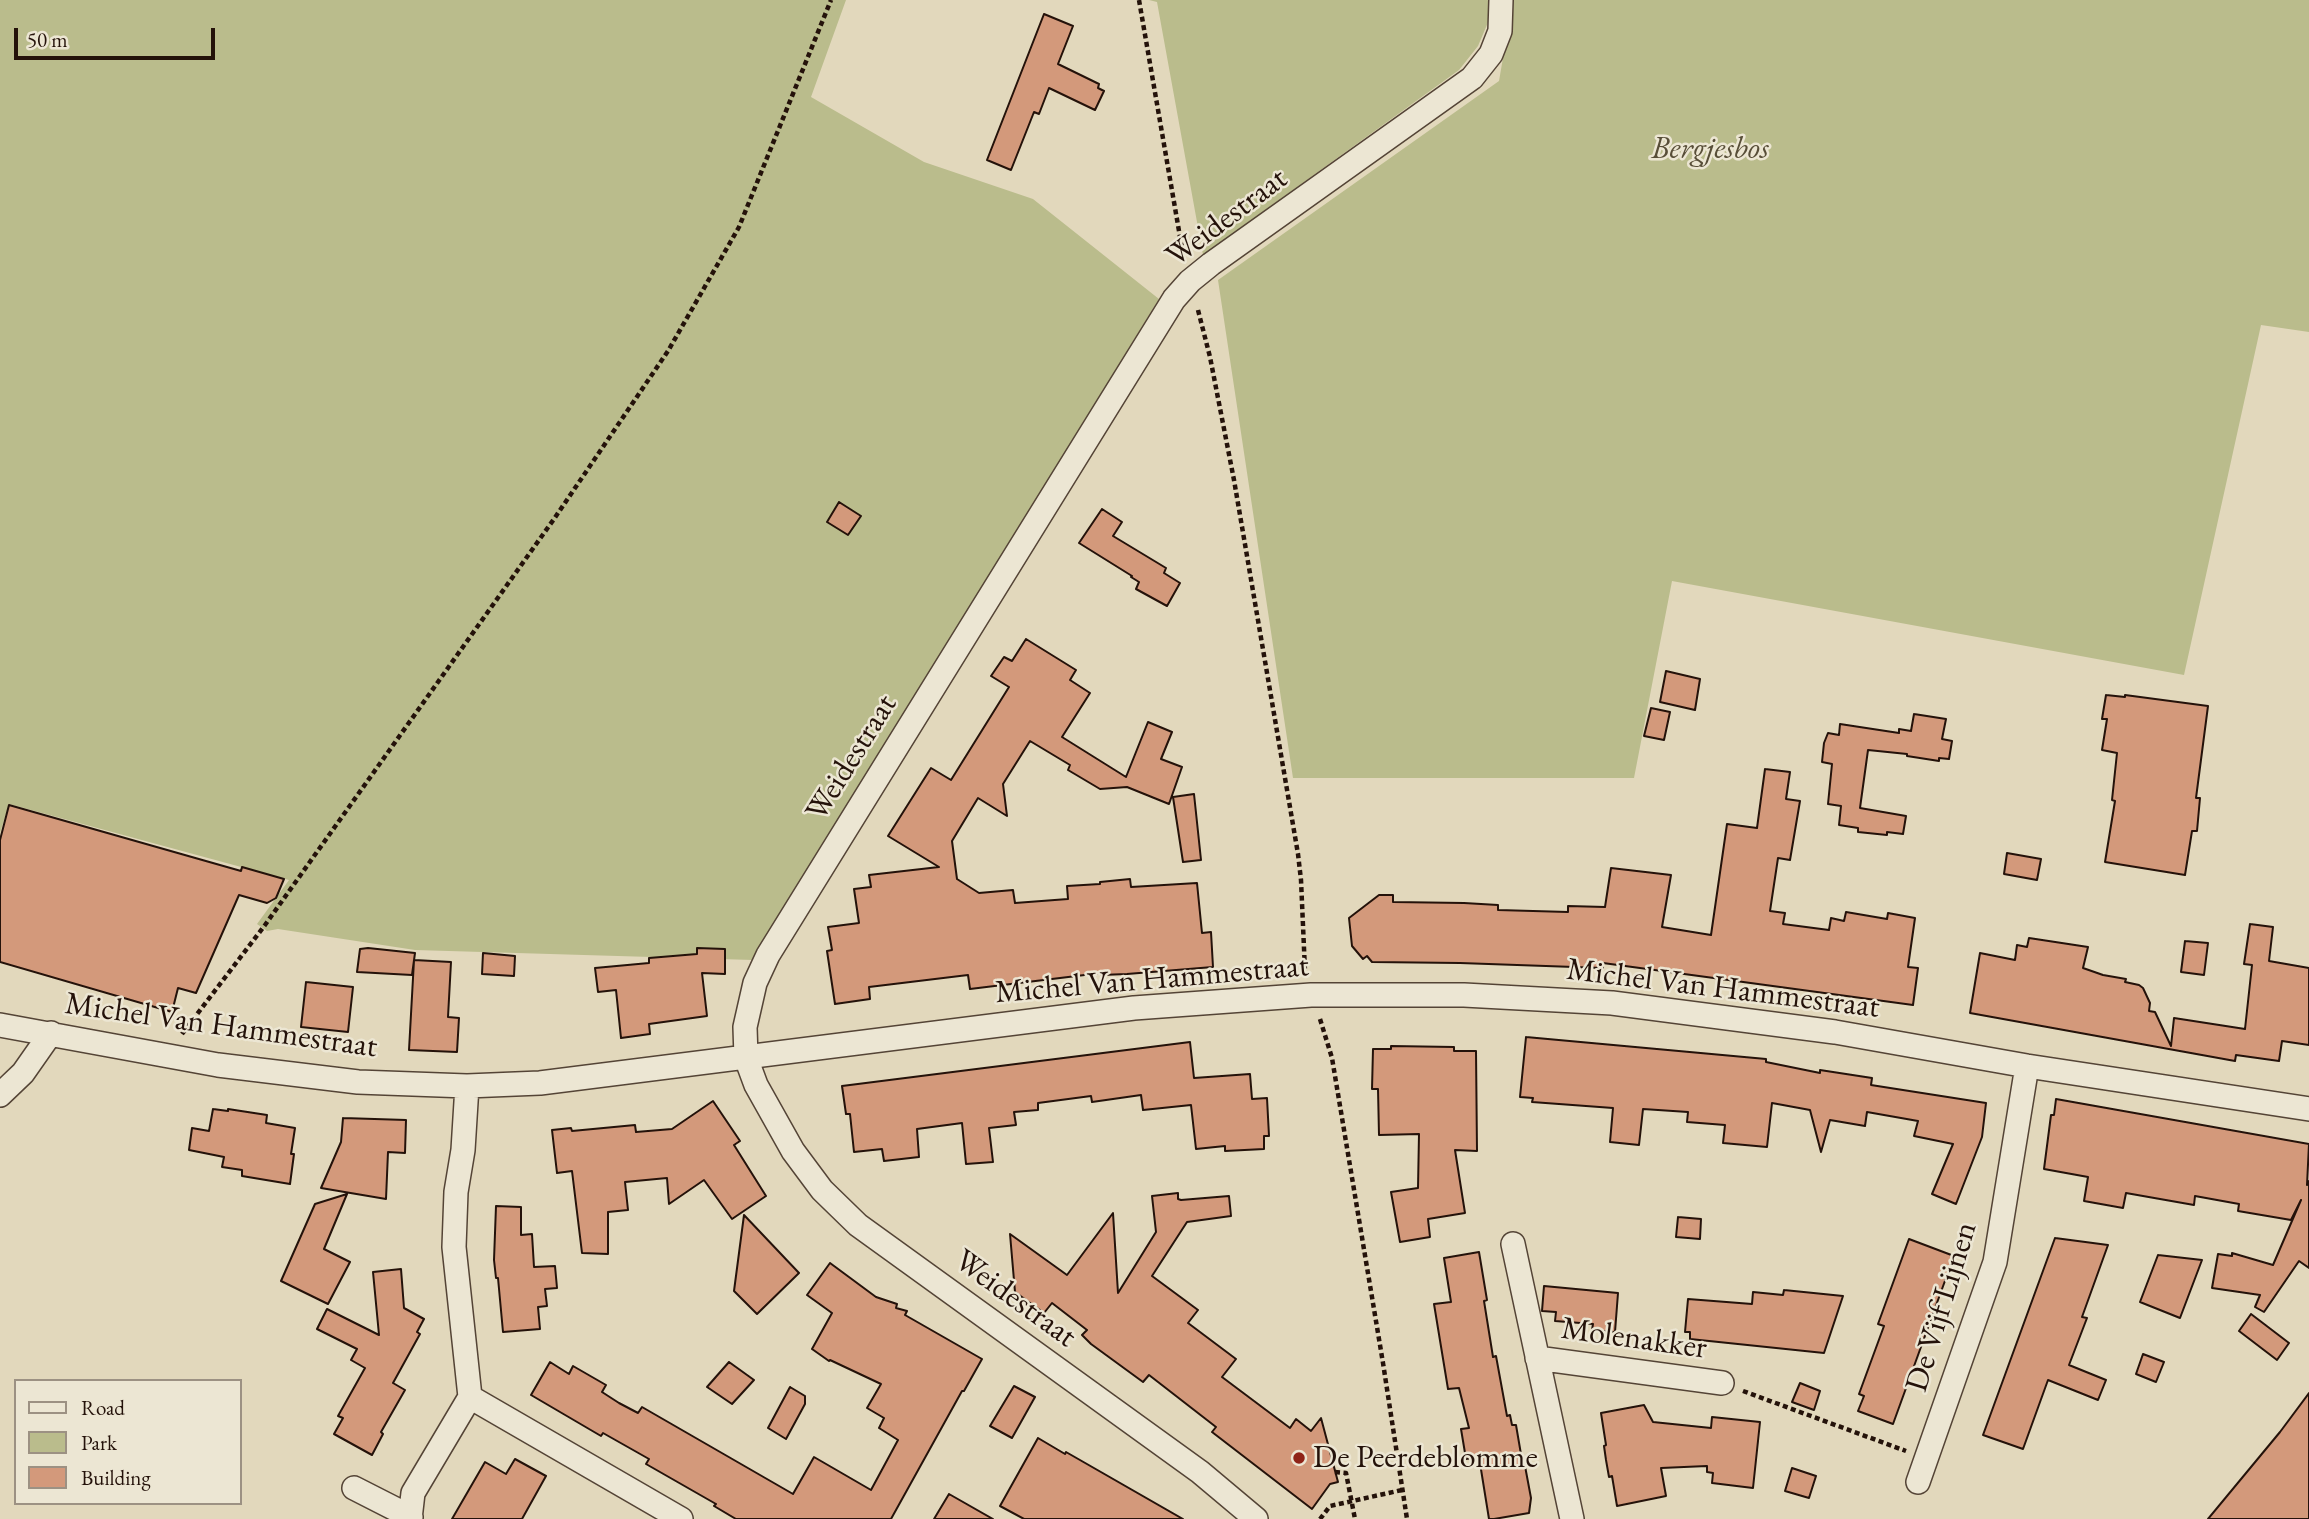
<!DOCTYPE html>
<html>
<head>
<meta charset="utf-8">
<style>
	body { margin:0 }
	#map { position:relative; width:2309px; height:1519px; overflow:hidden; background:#e2d8bc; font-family:"EB Garamond",serif }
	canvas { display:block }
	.legend { position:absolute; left:14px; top:1379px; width:228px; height:126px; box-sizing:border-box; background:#ece6d3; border:2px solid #9c9183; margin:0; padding:9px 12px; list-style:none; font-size:21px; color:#24120a }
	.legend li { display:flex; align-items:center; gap:14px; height:35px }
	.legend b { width:35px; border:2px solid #9c9183 }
	.scale { position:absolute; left:14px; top:28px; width:201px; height:32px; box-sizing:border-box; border:4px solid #24120a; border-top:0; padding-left:9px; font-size:21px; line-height:24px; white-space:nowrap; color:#24120a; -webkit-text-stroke:5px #ece6d3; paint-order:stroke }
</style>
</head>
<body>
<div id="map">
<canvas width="2309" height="1519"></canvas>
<ul class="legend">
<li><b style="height:9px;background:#ece6d3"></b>Road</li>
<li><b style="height:19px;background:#babc8c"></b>Park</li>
<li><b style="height:19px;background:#d3997b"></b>Building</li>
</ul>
<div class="scale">50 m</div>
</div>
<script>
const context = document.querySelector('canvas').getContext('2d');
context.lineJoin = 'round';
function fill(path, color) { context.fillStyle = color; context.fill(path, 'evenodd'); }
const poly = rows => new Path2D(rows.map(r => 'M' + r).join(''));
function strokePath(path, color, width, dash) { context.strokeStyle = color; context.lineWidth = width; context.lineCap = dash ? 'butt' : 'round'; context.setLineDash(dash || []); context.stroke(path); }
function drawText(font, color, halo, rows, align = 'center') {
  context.font = font + ' "EB Garamond",serif'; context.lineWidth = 5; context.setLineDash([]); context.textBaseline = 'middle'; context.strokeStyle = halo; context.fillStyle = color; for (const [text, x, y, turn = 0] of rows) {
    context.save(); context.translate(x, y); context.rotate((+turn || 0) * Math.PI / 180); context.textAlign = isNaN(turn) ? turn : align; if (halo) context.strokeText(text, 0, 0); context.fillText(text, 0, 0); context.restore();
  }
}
const green = poly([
	[0,0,846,0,811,97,924,162,1033,199,1159,299,753,960,415,950,278,929,267,931,257,924,289,880,9,804,0,833],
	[1149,0,1488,0,1489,20,1478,46,1459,70,1203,255,1157,2],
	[1513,0,2309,0,2309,332,2261,325,2184,675,1672,581,1634,778,1293,778,1218,280,1499,81]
]);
const building = poly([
	[1044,14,1073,26,1058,64,1099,84,1098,88,1104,91,1095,110,1049,88,1039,114,1034,112,1011,170,987,160,1044,14],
	[839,502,861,516,848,535,827,522,839,502],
	[1102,509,1122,522,1113,536,1166,568,1164,573,1180,583,1167,606,1136,589,1139,582,1131,577,1132,576,1079,543,1102,509],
	[1026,639,1076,670,1070,680,1090,693,1062,737,1126,777,1148,722,1172,732,1161,759,1182,767,1169,804,1127,787,1100,789,1068,770,1070,765,1030,741,1003,784,1007,816,978,798,952,841,957,879,979,893,1013,890,1015,903,1068,899,1067,886,1100,884,1100,882,1130,879,1131,887,1197,883,1202,933,1211,932,1213,967,1127,974,1101,975,1101,973,970,989,968,975,869,987,870,999,835,1004,827,951,832,950,828,927,859,923,854,889,871,887,869,875,939,867,888,836,931,768,951,780,1009,687,991,676,1004,657,1012,661,1026,639],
	[1666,671,1700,679,1695,710,1660,702,1666,671],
	[2106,695,2125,697,2125,695,2208,706,2196,798,2200,798,2197,831,2192,831,2185,875,2105,862,2115,801,2112,800,2117,753,2102,750,2107,719,2102,719,2106,695],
	[1651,708,1670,712,1664,740,1644,736,1651,708],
	[1914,714,1946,719,1942,739,1952,741,1949,759,1939,758,1939,761,1907,756,1907,754,1868,750,1860,808,1906,816,1903,834,1887,832,1887,835,1858,832,1858,828,1839,825,1841,806,1828,804,1832,764,1822,762,1824,743,1828,733,1839,735,1840,724,1899,733,1899,729,1911,731,1914,714],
	[1765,769,1790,772,1786,799,1800,801,1790,860,1778,858,1770,911,1785,913,1783,924,1829,930,1831,918,1844,921,1846,912,1887,919,1888,913,1915,918,1908,967,1918,968,1913,1005,1603,963,1603,968,1460,963,1372,962,1367,956,1363,959,1352,946,1349,918,1379,895,1393,895,1393,902,1464,903,1498,905,1498,910,1568,912,1568,906,1605,907,1611,868,1671,875,1662,927,1711,935,1727,824,1757,828,1765,769],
	[1194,794,1201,860,1183,862,1173,797,1194,794],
	[9,805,241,871,242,867,284,879,276,898,267,903,239,895,196,993,178,988,172,1012,0,962,0,840,9,805],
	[2007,853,2041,859,2037,880,2004,874,2007,853],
	[2250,924,2273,927,2269,961,2309,968,2309,1045,2282,1041,2279,1061,2236,1055,2235,1061,1970,1013,1980,953,2015,960,2017,945,2027,947,2029,938,2088,947,2083,968,2103,975,2126,979,2125,982,2139,985,2143,988,2150,1003,2149,1011,2155,1012,2171,1046,2174,1018,2245,1029,2252,965,2244,964,2250,924],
	[2185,941,2208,943,2204,975,2181,972,2185,941],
	[368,948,415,953,412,975,357,972,360,949,368,948],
	[697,948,725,949,725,974,702,973,707,1016,649,1024,650,1034,621,1038,616,990,598,992,595,968,649,963,649,958,697,954,697,948],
	[483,953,515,956,514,976,482,974,483,953],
	[414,960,451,962,448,1017,459,1018,457,1052,409,1050,414,960],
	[306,982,353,987,348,1032,301,1027,306,982],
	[1526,1037,1766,1059,1766,1062,1820,1073,1820,1070,1872,1078,1871,1085,1986,1103,1982,1137,1956,1204,1932,1194,1953,1144,1914,1136,1918,1121,1867,1112,1865,1126,1830,1120,1821,1152,1810,1110,1772,1103,1767,1147,1723,1143,1725,1125,1687,1122,1688,1112,1643,1109,1639,1145,1610,1142,1613,1108,1532,1102,1533,1098,1520,1097,1526,1037],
	[1190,1042,1194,1078,1250,1074,1252,1099,1267,1098,1269,1136,1264,1136,1264,1149,1225,1151,1225,1146,1196,1149,1191,1105,1143,1110,1141,1095,1092,1102,1091,1096,1038,1103,1038,1110,1014,1112,1016,1125,989,1128,993,1162,966,1164,962,1123,917,1129,919,1157,884,1161,882,1149,854,1152,850,1114,846,1114,842,1086,1190,1042],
	[1391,1046,1454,1047,1454,1051,1476,1051,1477,1151,1455,1150,1465,1213,1428,1219,1430,1237,1400,1242,1391,1192,1418,1188,1419,1134,1379,1135,1378,1089,1372,1089,1373,1049,1391,1049,1391,1046],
	[2056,1099,2309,1144,2307,1185,2309,1181,2309,1268,2299,1261,2264,1312,2255,1307,2260,1295,2212,1288,2218,1254,2232,1256,2232,1253,2273,1265,2301,1200,2291,1220,2238,1211,2239,1204,2195,1196,2194,1205,2126,1193,2123,1208,2084,1201,2088,1177,2044,1169,2051,1115,2054,1115,2056,1099],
	[713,1101,740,1141,734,1145,766,1196,732,1219,704,1180,669,1204,667,1178,625,1182,628,1210,608,1212,608,1254,582,1253,572,1171,557,1173,552,1130,571,1128,572,1131,635,1125,636,1132,672,1129,713,1101],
	[213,1109,228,1111,228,1109,267,1115,266,1123,295,1128,291,1154,294,1154,290,1184,242,1176,242,1170,222,1167,224,1157,189,1150,192,1128,209,1131,213,1109],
	[343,1118,406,1120,405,1153,388,1152,386,1199,321,1188,341,1142,343,1118],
	[1178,1193,1178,1199,1181,1200,1229,1196,1231,1216,1187,1222,1152,1276,1198,1310,1188,1323,1236,1359,1222,1377,1290,1428,1296,1419,1311,1431,1321,1418,1338,1482,1330,1484,1312,1509,1212,1432,1216,1427,1149,1375,1143,1382,1091,1344,1082,1335,1087,1330,1052,1303,1044,1313,1015,1292,1010,1234,1067,1275,1113,1213,1118,1293,1156,1232,1152,1196,1178,1193],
	[347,1194,324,1249,350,1262,328,1304,281,1281,315,1204,347,1194],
	[496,1206,521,1207,521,1235,532,1234,534,1267,555,1266,557,1288,545,1289,547,1306,538,1307,540,1329,503,1332,498,1278,496,1278,494,1260,496,1206],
	[744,1215,799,1273,757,1314,734,1291,744,1215],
	[1678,1217,1701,1219,1700,1239,1676,1237,1678,1217],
	[2055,1238,2108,1245,2082,1317,2087,1318,2069,1365,2106,1380,2098,1400,2048,1380,2023,1449,1983,1435,2055,1238],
	[1909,1239,1954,1256,1893,1424,1858,1411,1864,1396,1859,1394,1884,1326,1878,1324,1909,1239],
	[1479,1252,1487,1300,1484,1301,1493,1357,1496,1356,1507,1416,1510,1415,1512,1425,1516,1425,1523,1466,1525,1466,1531,1498,1529,1513,1494,1519,1489,1519,1479,1457,1466,1459,1461,1429,1469,1428,1459,1388,1448,1389,1434,1304,1451,1302,1444,1258,1479,1252],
	[2158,1255,2202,1260,2180,1318,2140,1302,2158,1255],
	[830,1263,876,1297,897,1304,896,1308,907,1311,905,1315,982,1359,964,1391,962,1391,891,1519,736,1519,714,1506,716,1504,646,1464,649,1459,603,1433,601,1436,531,1395,550,1362,569,1374,573,1366,606,1385,602,1392,619,1403,638,1413,642,1407,793,1494,814,1457,871,1490,898,1440,879,1428,884,1418,867,1408,881,1384,830,1360,829,1361,812,1349,832,1313,807,1295,830,1263],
	[401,1269,404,1308,424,1319,417,1332,420,1334,393,1383,405,1390,381,1432,383,1434,372,1455,334,1434,343,1418,338,1416,365,1368,351,1360,357,1349,317,1329,327,1309,379,1335,373,1272,401,1269],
	[1544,1286,1618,1293,1615,1332,1592,1330,1593,1324,1555,1321,1556,1312,1542,1311,1544,1286],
	[1784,1290,1843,1296,1824,1353,1690,1339,1690,1332,1685,1332,1688,1299,1752,1304,1753,1292,1783,1295,1784,1290],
	[2251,1314,2289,1343,2277,1360,2239,1331,2251,1314],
	[2143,1354,2164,1362,2156,1382,2136,1374,2143,1354],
	[729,1362,754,1380,732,1404,707,1387,729,1362],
	[1800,1383,1820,1391,1814,1410,1792,1402,1800,1383],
	[1014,1386,1035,1397,1012,1438,990,1426,1014,1386],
	[790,1387,805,1396,805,1404,786,1439,768,1428,790,1387],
	[2309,1393,2309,1519,2208,1519,2280,1432,2309,1393],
	[1644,1405,1653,1422,1711,1428,1712,1417,1760,1422,1753,1488,1712,1483,1713,1473,1707,1472,1707,1466,1661,1468,1666,1496,1617,1506,1612,1476,1609,1477,1606,1460,1604,1446,1606,1445,1601,1413,1644,1405],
	[1038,1438,1065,1454,1066,1452,1183,1519,1024,1519,1000,1506,1038,1438],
	[515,1459,546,1476,522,1519,452,1519,485,1462,506,1474,515,1459],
	[1792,1468,1816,1476,1809,1498,1785,1491,1792,1468],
	[949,1494,993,1519,934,1519,949,1494]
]);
const path = poly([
	[1139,0,1183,254],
	[1198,310,1210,357,1234,480,1298,854,1301,880,1305,971],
	[1320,1019,1332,1058,1383,1363,1407,1519],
	[182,1034,265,925,554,519,668,351,739,227,831,0],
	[1743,1391,1906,1451],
	[1335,1472,1346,1473,1355,1519],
	[1320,1519,1330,1506,1402,1490]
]);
const street = poly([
	[0,1025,218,1065,358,1082,467,1086,540,1083,1134,1008,1311,995,1464,995,1612,1003,1835,1032,2027,1066,2309,1109],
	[0,1095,23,1073,51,1033],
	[1513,1244,1572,1519],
	[1537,1358,1722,1383],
	[470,1397,681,1519],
	[1918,1482,1995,1262,2027,1066],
	[354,1488,411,1517],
	[410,1519,413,1493,470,1397,454,1247,456,1192,463,1150,467,1086],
	[1256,1519,1200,1472,858,1225,822,1190,793,1151,756,1085,746,1058,745,1027,755,983,768,955,1174,299,1190,281,1211,264,1472,78,1491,54,1500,31,1501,0]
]);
const markers = [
	[1299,1458,7,"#8f2418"]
];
const parkNames = [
	["Bergjesbos",1710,149]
];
const streetNames = [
	["Weidestraat",1227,218,-37],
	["Weidestraat",852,758,-58],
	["Michel Van Hammestraat",1152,980,-5],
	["Michel Van Hammestraat",1723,989,7],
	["Michel Van Hammestraat",221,1026,8],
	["Weidestraat",1015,1299,36],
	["De Vijf Lijnen",1942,1307,-73],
	["Molenakker",1634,1339,8]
];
const poiNames = [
	["De Peerdeblomme",1313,1458]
];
fill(green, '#babc8c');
fill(building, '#d3997b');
strokePath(building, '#24120a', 2);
strokePath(street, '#544436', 26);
strokePath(path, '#24120a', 4.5, [5, 3.5]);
strokePath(street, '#ece6d3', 23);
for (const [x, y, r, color] of markers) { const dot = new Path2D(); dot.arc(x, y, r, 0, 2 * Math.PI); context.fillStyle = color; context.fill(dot); strokePath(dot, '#ece6d3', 2.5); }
drawText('italic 32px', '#584e38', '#ece6d3', parkNames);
drawText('32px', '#24120a', '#ece6d3', streetNames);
drawText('32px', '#24120a', '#ece6d3', poiNames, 'left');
</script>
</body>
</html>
